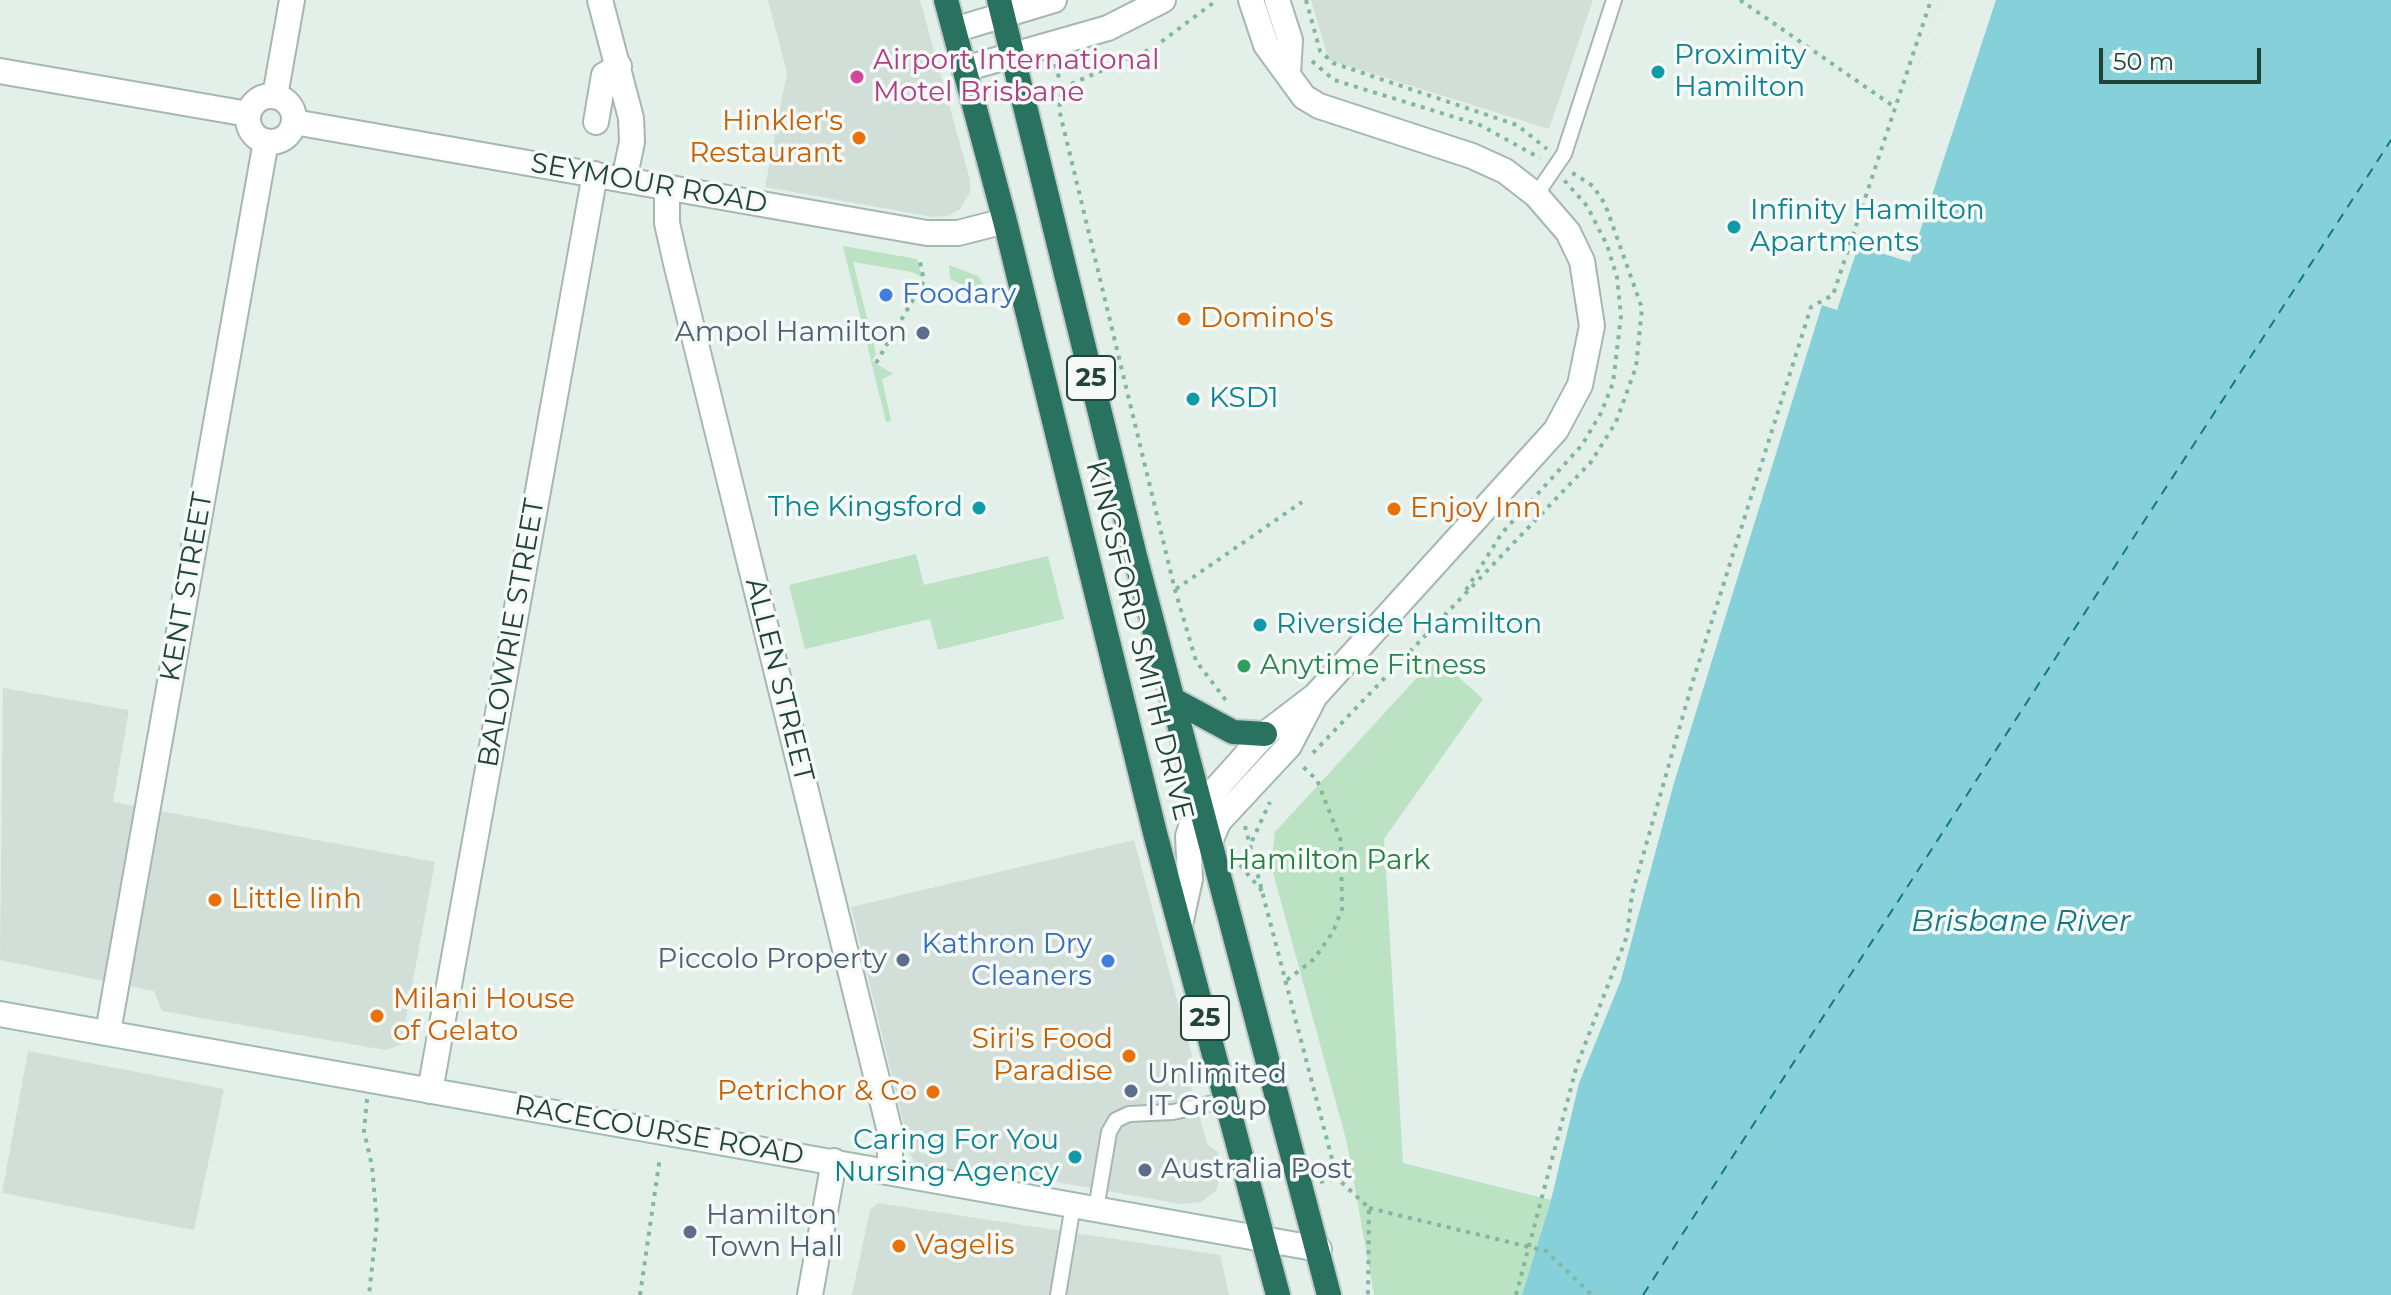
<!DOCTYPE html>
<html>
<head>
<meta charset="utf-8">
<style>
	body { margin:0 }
	#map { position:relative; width:2391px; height:1295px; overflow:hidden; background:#e3efe9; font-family:Montserrat,sans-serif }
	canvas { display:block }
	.scale { position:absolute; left:2099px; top:48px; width:162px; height:36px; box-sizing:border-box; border:4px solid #214338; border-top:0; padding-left:10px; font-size:24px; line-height:28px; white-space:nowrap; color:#214338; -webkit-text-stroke:6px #f5faf7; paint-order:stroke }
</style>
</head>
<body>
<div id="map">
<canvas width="2391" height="1295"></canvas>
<div class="scale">50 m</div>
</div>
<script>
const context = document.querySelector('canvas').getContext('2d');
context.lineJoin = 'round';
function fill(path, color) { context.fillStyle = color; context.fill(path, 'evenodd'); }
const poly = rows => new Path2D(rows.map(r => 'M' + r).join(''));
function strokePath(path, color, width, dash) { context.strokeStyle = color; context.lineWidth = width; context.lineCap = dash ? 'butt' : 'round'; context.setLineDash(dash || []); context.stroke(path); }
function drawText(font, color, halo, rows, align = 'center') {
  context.font = font + ' Montserrat,sans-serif'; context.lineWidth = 7; context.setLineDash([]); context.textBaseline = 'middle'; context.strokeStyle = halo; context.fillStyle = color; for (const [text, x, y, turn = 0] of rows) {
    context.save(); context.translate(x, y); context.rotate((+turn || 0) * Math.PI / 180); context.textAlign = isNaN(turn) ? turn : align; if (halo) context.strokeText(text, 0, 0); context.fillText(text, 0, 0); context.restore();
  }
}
const built = poly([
	[768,0,920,0,970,180,970,192,960,209,948,216,933,217,765,187,787,73],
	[1311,0,1593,0,1549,129,1329,60],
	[3,688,129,710,113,802,435,862,401,1045,385,1050,162,1011,154,991,0,960],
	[1134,840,1192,1056,1186,1067,1207,1144,1218,1152,1222,1167,1216,1191,1201,1202,1181,1204,972,1167,965,1173,928,1167,914,1161,906,1148,906,1134,851,907],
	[28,1051,224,1089,194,1230,2,1193],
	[878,1203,1220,1255,1229,1295,852,1295,870,1210]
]);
const green = poly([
	[843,246,917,259,922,277,912,272,853,262,876,354,872,361,893,374,882,379,891,421,886,422],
	[949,265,978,276,989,293,988,302,981,304,965,286,950,279],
	[916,554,924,585,1048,556,1064,619,938,650,930,619,805,649,789,585],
	[1436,657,1483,699,1384,839,1403,1163,1551,1200,1522,1295,1374,1295,1347,1143,1271,865,1275,832]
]);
const water = poly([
	[1940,0,2391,0,2391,1295,1522,1295,1551,1200,1579,1083,1621,980,1674,783,1822,305,1837,310]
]);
const pier = poly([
	[1940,0,1996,0,1910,262,1858,246]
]);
const ferry = poly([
	[1643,1295,2391,140]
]);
const path = poly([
	[1306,0,1320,51,1333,63,1517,125,1547,149],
	[1740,0,1896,108],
	[1312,61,1334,80,1480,125,1540,158],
	[1055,64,1062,88,1059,109,1175,590,1196,661,1228,703],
	[1062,88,1153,48,1217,0],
	[876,363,924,281,919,257],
	[1176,589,1302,502],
	[1466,590,1502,533,1582,445,1601,413,1613,383,1621,316,1617,277,1607,245,1587,206,1564,180],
	[1313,753,1591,462,1616,422,1636,367,1642,308,1605,204,1593,186,1571,172],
	[1245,826,1337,1178,1369,1208,1368,1295],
	[1252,841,1270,802],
	[1240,865,1263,892],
	[1287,980,1314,959,1333,932,1342,909,1341,841,1317,780,1301,765],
	[367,1099,364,1131,372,1166,377,1222,369,1295],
	[1320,1182,1337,1178],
	[1369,1208,1546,1251,1592,1295],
	[640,1295,660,1157],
	[1516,1295,1577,1065,1627,936,1632,894,1692,684,1811,307,1833,295,1931,0]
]);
const lane = poly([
	[1536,195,1564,154,1614,0],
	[1096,1209,1109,1132,1116,1120,1129,1114,1173,1112,1227,1100],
	[1058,1295,1073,1205]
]);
const street = poly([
	[600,0,631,118,632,142,624,180],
	[1277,0,1290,40,1288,74],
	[954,30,1054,0],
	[964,69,1108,28,1163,0],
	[0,71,248,114],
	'248 119a23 23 0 1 1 46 0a23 23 0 1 1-46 0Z',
	[275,96,292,0],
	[294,122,927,233,958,233,1005,221],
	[596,122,604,75,619,66],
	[667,188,667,223,676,263,890,1132,890,1171],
	[1210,841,1219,821,1289,746,1313,700],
	[1180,925,1190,879,1188,836,1197,810,1265,734,1316,695,1556,430,1580,385,1592,326,1582,261,1568,232,1536,195,1505,171,1472,156,1319,106,1304,97,1266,45,1251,0],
	[108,1032,266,141],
	[430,1091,595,174],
	[810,1295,834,1161]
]);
const secondary = poly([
	[0,1014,1319,1249]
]);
const highway = poly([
	[946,0,1005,221,1155,833,1278,1295],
	[999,0,1135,556,1329,1295],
	[1172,699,1233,732,1265,734]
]);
const markers = [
	[1658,72,8,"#0f9aa8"],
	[857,77,8,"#d1479c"],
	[859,138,8,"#e8710a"],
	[1734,227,8,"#0f9aa8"],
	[886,295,8,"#3f7fe0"],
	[1184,319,8,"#e8710a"],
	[923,333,8,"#5c6f8a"],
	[1193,399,8,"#0f9aa8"],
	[979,508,8,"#0f9aa8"],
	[1394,509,8,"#e8710a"],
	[1260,625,8,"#0f9aa8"],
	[1244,666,8,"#2e9e5b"],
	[215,900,8,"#e8710a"],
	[903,960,8,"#5c6f8a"],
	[1108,961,8,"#3f7fe0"],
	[377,1016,8,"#e8710a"],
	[1129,1056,8,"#e8710a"],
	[1131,1091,8,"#5c6f8a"],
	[933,1092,8,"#e8710a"],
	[1075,1157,8,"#0f9aa8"],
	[1145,1170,8,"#5c6f8a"],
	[690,1232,8,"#5c6f8a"],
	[899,1246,8,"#e8710a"]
];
const shields = [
	[1091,378,48],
	[1205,1018,48]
];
const shieldNames = [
	["25",1091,378],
	["25",1205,1018]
];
const cultureNames = [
	["Proximity",1674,56],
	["Hamilton",1674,88],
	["Infinity Hamilton",1750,211],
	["Apartments",1750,243],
	["KSD1",1209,399],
	["The Kingsford",963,508,"right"],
	["Riverside Hamilton",1276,625],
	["Caring For You",1059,1141,"right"],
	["Nursing Agency",1059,1173,"right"]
];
const hotelNames = [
	["Airport International",873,61],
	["Motel Brisbane",873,93]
];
const foodNames = [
	["Hinkler's",843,122,"right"],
	["Restaurant",843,154,"right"],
	["Domino's",1200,319],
	["Enjoy Inn",1410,509],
	["Little linh",231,900],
	["Milani House",393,1000],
	["of Gelato",393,1032],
	["Siri's Food",1113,1040,"right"],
	["Paradise",1113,1072,"right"],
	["Petrichor & Co",917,1092,"right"],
	["Vagelis",915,1246]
];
const streetNames = [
	["SEYMOUR ROAD",649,184,10],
	["KENT STREET",187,587,-80],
	["BALOWRIE STREET",512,633,-80],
	["KINGSFORD SMITH DRIVE",1139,641,76],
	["ALLEN STREET",779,680,76],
	["RACECOURSE ROAD",659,1131,10]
];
const shopNames = [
	["Foodary",902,295],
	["Kathron Dry",1092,945,"right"],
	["Cleaners",1092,977,"right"]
];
const serviceNames = [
	["Ampol Hamilton",907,333,"right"],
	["Piccolo Property",887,960,"right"],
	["Unlimited",1147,1075],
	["IT Group",1147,1107],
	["Australia Post",1161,1170],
	["Hamilton",706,1216],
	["Town Hall",706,1248]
];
const leisureNames = [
	["Anytime Fitness",1260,666]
];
const parkNames = [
	["Hamilton Park",1329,861]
];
const waterNames = [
	["Brisbane River",2021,922]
];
fill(built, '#d1dfd8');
fill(green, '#bae2c3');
fill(water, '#86d0d9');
fill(pier, '#e3efe9');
strokePath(ferry, '#137886', 2, [10, 8]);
strokePath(lane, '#a5b8b0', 18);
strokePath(street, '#a5b8b0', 28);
strokePath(secondary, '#a0bcb1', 28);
strokePath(highway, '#c1cac7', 28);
strokePath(path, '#81b6a3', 4, [4, 6]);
strokePath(lane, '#fff', 14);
strokePath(street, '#fff', 24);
strokePath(secondary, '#fff', 24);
strokePath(highway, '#297260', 24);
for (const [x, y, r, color] of markers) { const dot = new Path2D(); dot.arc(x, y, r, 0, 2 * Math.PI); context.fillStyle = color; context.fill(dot); strokePath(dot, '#f5faf7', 3); }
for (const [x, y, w] of shields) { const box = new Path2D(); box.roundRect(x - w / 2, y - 22, w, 44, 6); context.fillStyle = '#f5faf7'; context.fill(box); strokePath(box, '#214338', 2); }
drawText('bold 26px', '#214338', null, shieldNames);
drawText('28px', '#0d838f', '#f5faf7', cultureNames, 'left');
drawText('28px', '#b23c85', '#f5faf7', hotelNames, 'left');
drawText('28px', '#c56008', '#f5faf7', foodNames, 'left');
drawText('28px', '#214338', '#f5faf7', streetNames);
drawText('28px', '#366cbe', '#f5faf7', shopNames, 'left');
drawText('28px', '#4e5e75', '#f5faf7', serviceNames, 'left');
drawText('28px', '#27864d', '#f5faf7', leisureNames, 'left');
drawText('28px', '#267e44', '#f5faf7', parkNames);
drawText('italic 30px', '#137886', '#f5faf7', waterNames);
</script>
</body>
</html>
